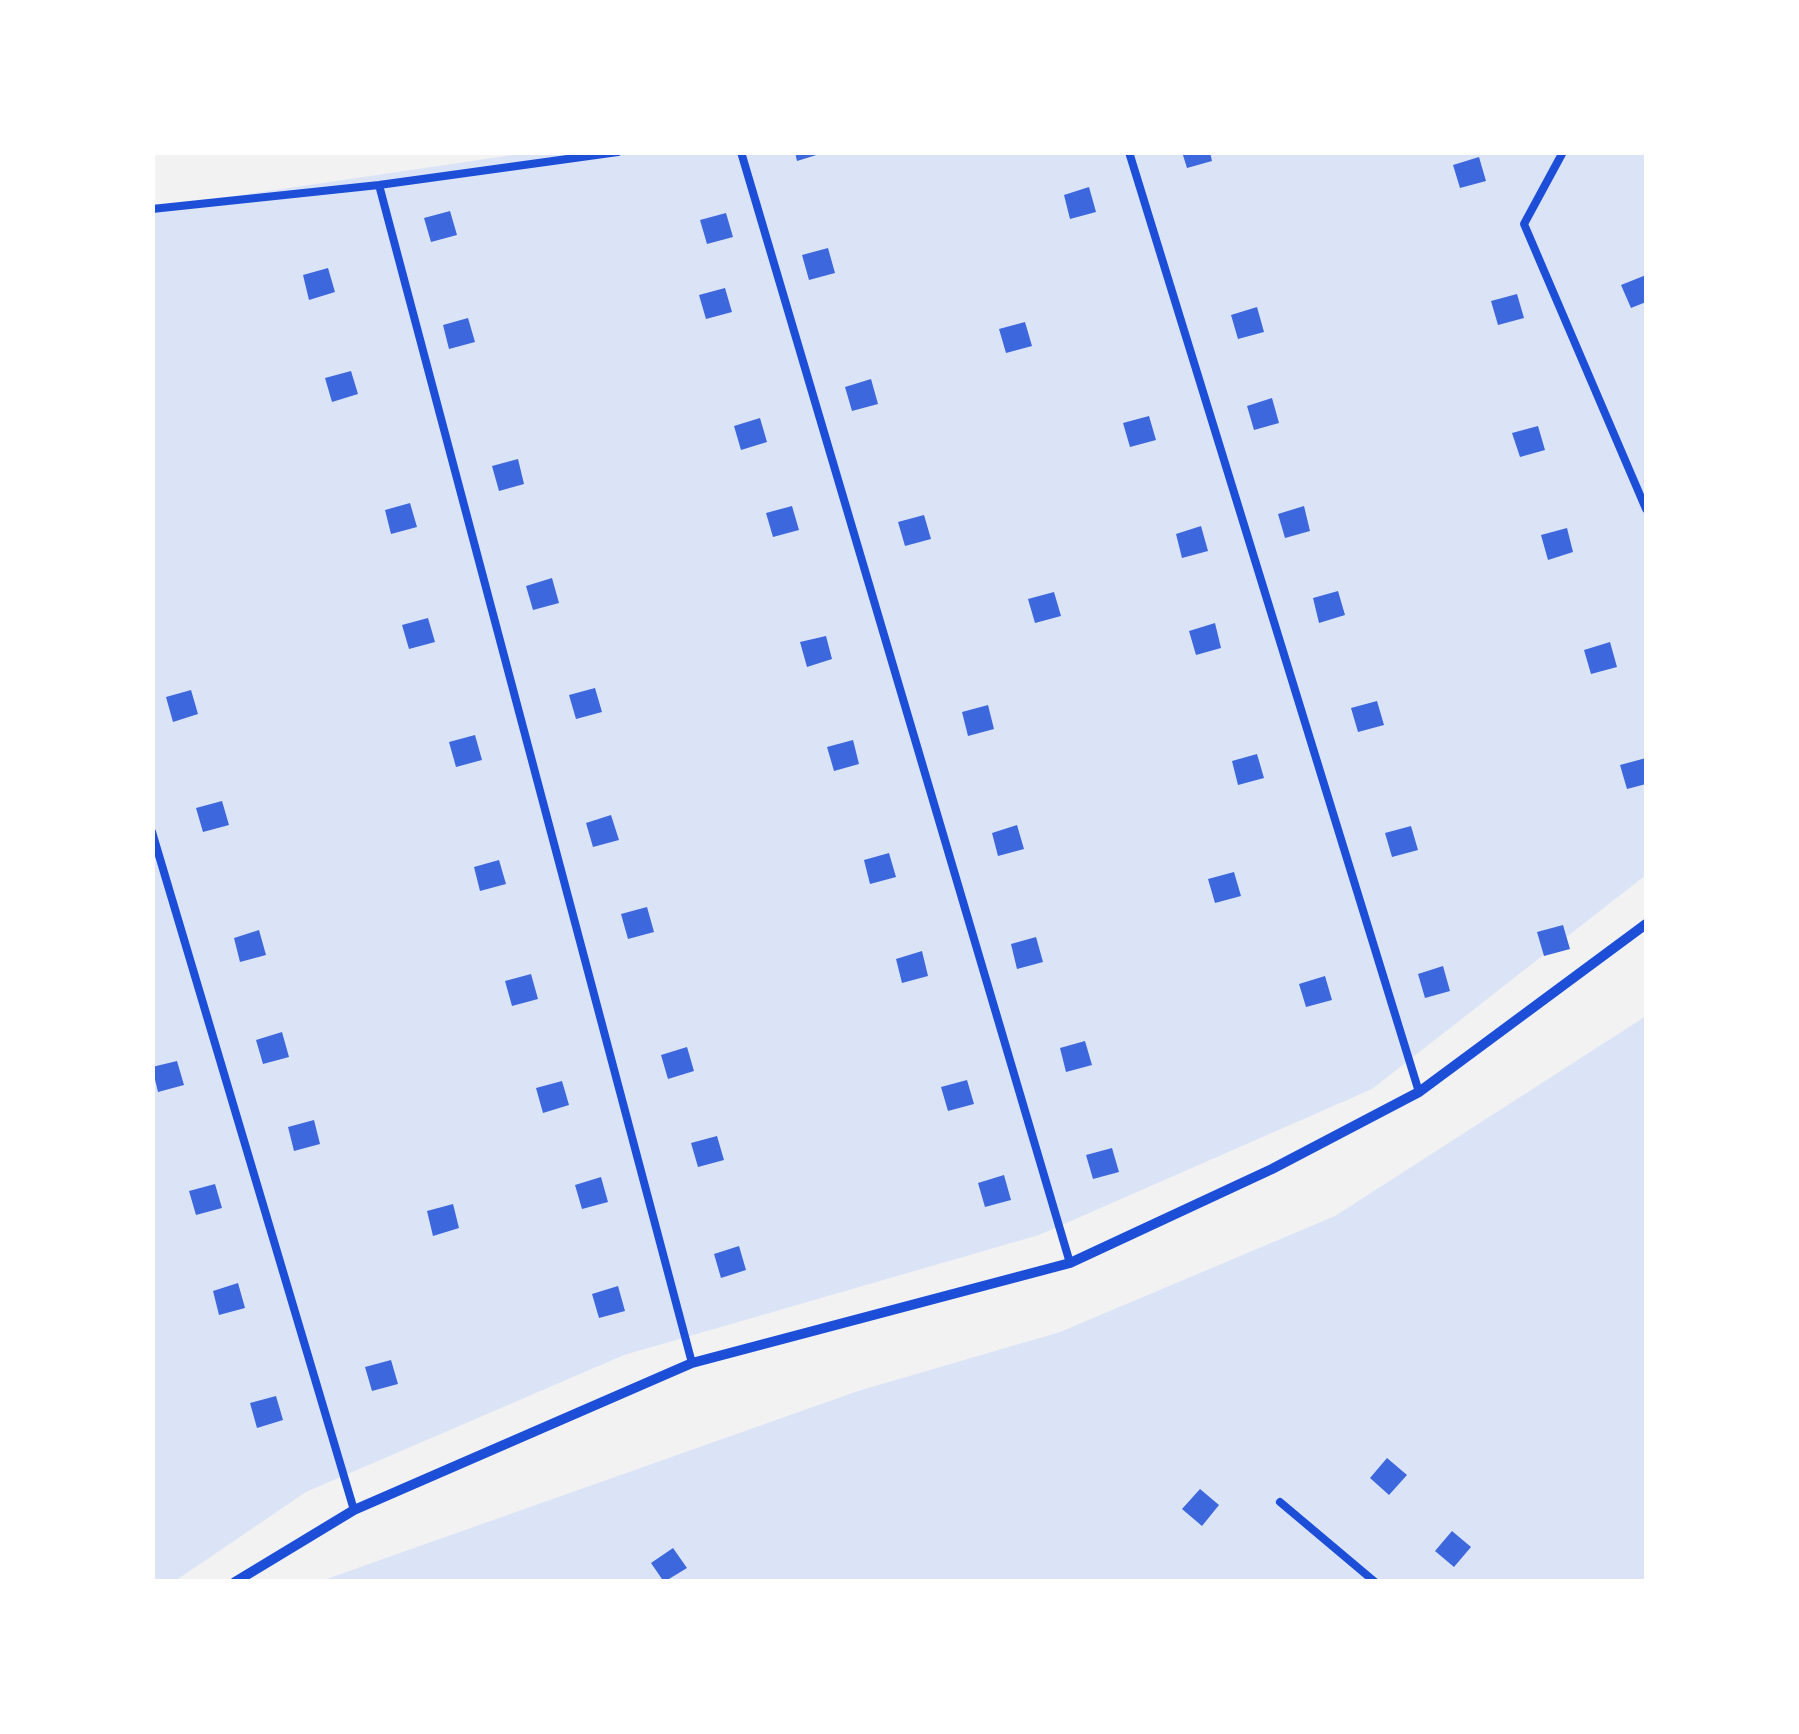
<!DOCTYPE html>
<style>
body{margin:0}
#map{position:relative;width:1799px;height:1734px;overflow:hidden;background:#f2f2f2;font-family:"Libre Baskerville",serif}
canvas{display:block}
.frame{position:absolute;inset:0;border:155px solid #fff;pointer-events:none}
</style>
<div id="map">
<canvas width="1799" height="1734"></canvas>
<div class="frame"></div>
</div>
<script>
const ctx = document.querySelector('canvas').getContext('2d');
ctx.lineJoin = 'round';
function fill(path, color) { ctx.fillStyle = color; ctx.fill(path, 'evenodd'); }
const toPath = rows => new Path2D(rows.map(r => 'M' + r).join(''));
function trace(path, color, width, dash) { ctx.strokeStyle = color; ctx.lineWidth = width; ctx.lineCap = dash ? 'butt' : 'round'; ctx.setLineDash(dash || []); ctx.stroke(path); }
fill(toPath([
 [533,152,1646,153,1646,875,1372,1089,1039,1235,624,1355,306,1492,175,1581,153,1582,153,208],
 [1646,1016,1646,1581,318,1582,858,1391,1060,1332,1335,1216]
]), '#dbe4f7');
fill(toPath([
 [795,152,823,152,823,153,797,161],
 [1182,152,1210,152,1212,161,1187,168],
 [1479,157,1486,181,1460,188,1453,165],
 [1089,187,1096,212,1070,219,1064,195],
 [450,211,457,235,431,242,424,218],
 [726,213,733,237,707,244,700,220],
 [828,248,835,273,809,280,802,255],
 [328,268,335,292,309,300,303,275],
 [1646,275,1646,302,1631,308,1621,285],
 [725,288,732,312,706,319,699,295],
 [1517,294,1524,318,1498,325,1491,301],
 [1257,307,1264,332,1238,339,1231,315],
 [468,318,475,342,449,349,443,325],
 [1025,322,1032,346,1006,353,999,329],
 [351,371,358,394,332,402,325,378],
 [871,379,878,404,852,411,845,387],
 [1272,398,1279,423,1254,430,1247,406],
 [1149,416,1156,440,1130,447,1123,423],
 [760,418,767,442,741,450,734,426],
 [1538,426,1545,450,1520,457,1512,433],
 [518,459,524,484,499,491,492,466],
 [410,503,417,527,391,534,385,510],
 [792,506,799,530,773,537,766,513],
 [1304,506,1310,531,1285,538,1278,514],
 [924,515,931,539,905,546,898,522],
 [1201,526,1208,551,1182,558,1176,534],
 [1567,528,1573,552,1548,560,1541,535],
 [552,578,559,603,533,610,526,586],
 [1338,591,1345,615,1319,623,1313,598],
 [1054,592,1061,616,1035,623,1028,599],
 [428,618,435,642,409,649,402,625],
 [1215,623,1221,648,1196,655,1189,631],
 [826,636,832,659,807,667,800,642],
 [1610,642,1617,667,1591,674,1584,650],
 [595,688,602,712,576,719,569,695],
 [191,690,198,714,173,722,166,697],
 [1377,701,1384,725,1358,732,1351,708],
 [988,705,994,729,968,736,962,712],
 [475,735,482,760,456,767,449,742],
 [853,740,859,764,834,771,827,747],
 [1257,754,1264,778,1238,785,1232,761],
 [1646,758,1646,784,1627,789,1620,765],
 [222,801,229,825,203,832,196,808],
 [611,815,619,840,593,847,586,823],
 [1017,825,1024,849,998,856,992,833],
 [1411,826,1418,850,1392,857,1385,833],
 [889,853,896,877,870,884,864,860],
 [499,860,506,884,480,891,474,867],
 [1234,872,1241,896,1215,903,1208,879],
 [647,907,654,932,628,939,621,914],
 [1563,925,1570,949,1544,956,1537,932],
 [259,930,266,955,240,962,234,938],
 [1036,937,1043,962,1017,969,1011,944],
 [922,951,928,976,902,983,896,959],
 [1443,966,1450,991,1425,998,1418,974],
 [531,974,538,999,512,1006,505,981],
 [1325,976,1332,1000,1306,1007,1299,984],
 [282,1032,289,1057,263,1064,256,1040],
 [1085,1041,1092,1065,1066,1072,1060,1048],
 [687,1047,694,1071,668,1079,661,1055],
 [177,1061,184,1085,158,1092,152,1067],
 [967,1080,974,1104,948,1111,941,1087],
 [562,1081,569,1105,543,1113,536,1088],
 [314,1120,320,1144,294,1151,288,1127],
 [717,1136,724,1160,698,1167,691,1143],
 [1112,1148,1119,1172,1093,1179,1086,1155],
 [1004,1175,1011,1200,985,1207,978,1183],
 [601,1177,608,1202,582,1209,575,1185],
 [215,1184,222,1208,196,1215,189,1191],
 [453,1204,459,1228,433,1236,427,1211],
 [739,1246,746,1270,721,1278,714,1254],
 [238,1283,245,1308,219,1315,213,1291],
 [618,1286,625,1311,599,1318,592,1294],
 [391,1360,398,1384,372,1391,365,1367],
 [276,1396,283,1420,257,1428,250,1403],
 [1387,1458,1407,1475,1389,1495,1370,1478],
 [1200,1489,1219,1505,1202,1526,1182,1509],
 [1452,1531,1471,1547,1454,1567,1435,1551],
 [673,1548,687,1568,664,1582,651,1563]
]), '#3d67dc');
trace(toPath([
 [741,152,1070,1263],
 [1129,152,1419,1092],
 [1563,152,1524,224,1646,509],
 [379,185,692,1363],
 [152,209,379,185,618,152],
 [152,832,354,1510],
 [1280,1502,1375,1582]
]), '#1d4ed8', 8);
trace(toPath([
 [235,1582,354,1510,692,1363,1070,1263,1272,1169,1419,1092,1646,924]
]), '#1d4ed8', 10);
</script>
